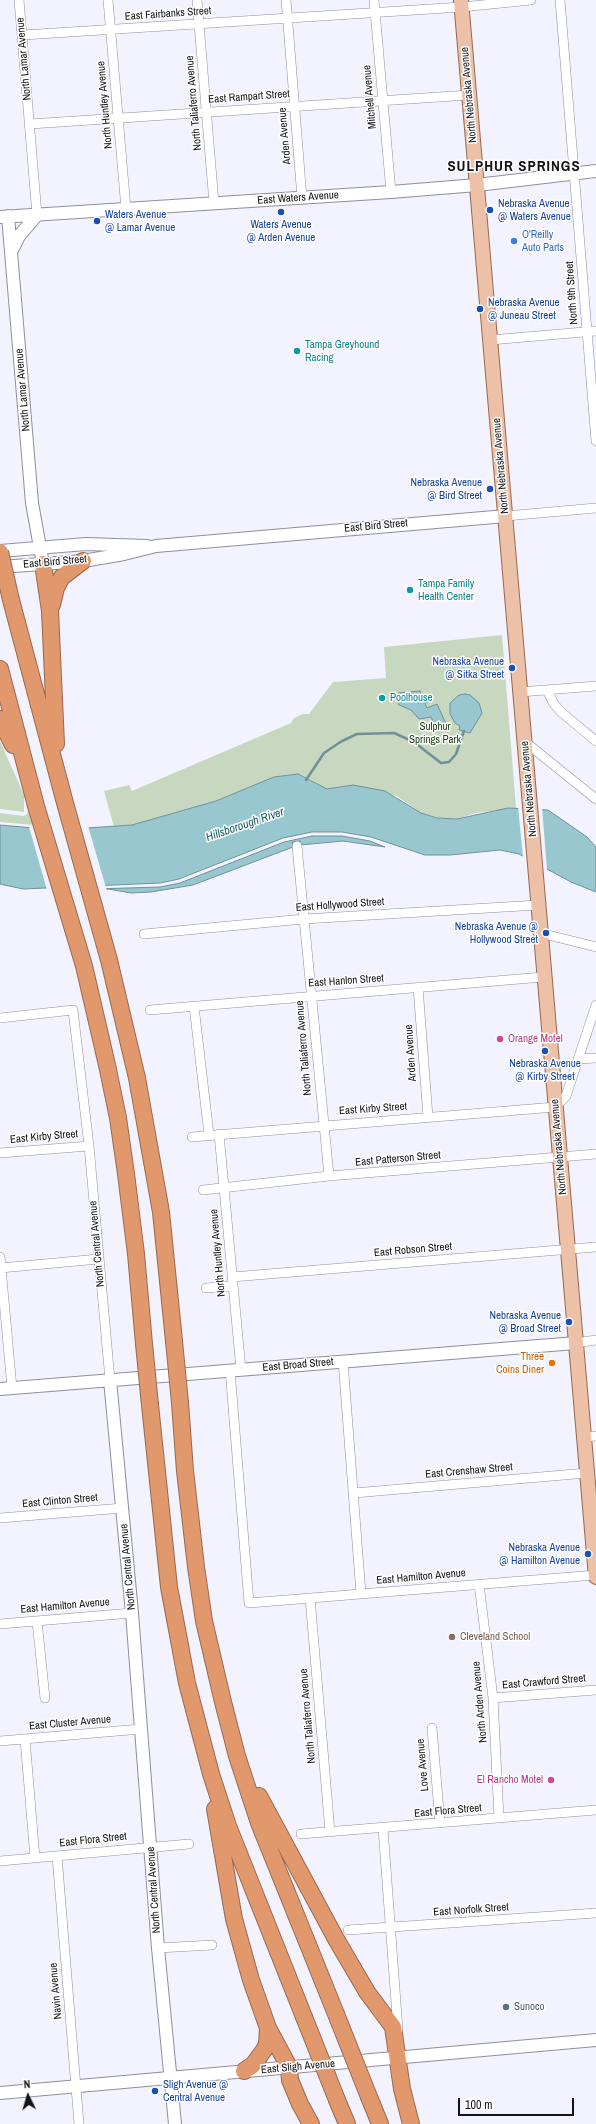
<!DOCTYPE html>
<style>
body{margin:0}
#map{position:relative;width:596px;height:2124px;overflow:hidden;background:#f3f3ff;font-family:"Archivo Narrow",sans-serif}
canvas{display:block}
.north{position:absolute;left:8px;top:2076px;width:40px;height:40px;-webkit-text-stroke:3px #fff;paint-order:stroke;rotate:355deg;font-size:11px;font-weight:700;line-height:16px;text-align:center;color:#131317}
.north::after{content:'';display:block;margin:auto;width:14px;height:18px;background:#131317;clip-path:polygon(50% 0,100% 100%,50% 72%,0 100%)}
.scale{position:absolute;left:458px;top:2098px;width:116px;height:18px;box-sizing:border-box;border:2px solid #131317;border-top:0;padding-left:5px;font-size:12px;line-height:14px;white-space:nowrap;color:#131317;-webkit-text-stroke:3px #fff;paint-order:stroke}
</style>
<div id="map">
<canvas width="596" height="2124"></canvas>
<div class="north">N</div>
<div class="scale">100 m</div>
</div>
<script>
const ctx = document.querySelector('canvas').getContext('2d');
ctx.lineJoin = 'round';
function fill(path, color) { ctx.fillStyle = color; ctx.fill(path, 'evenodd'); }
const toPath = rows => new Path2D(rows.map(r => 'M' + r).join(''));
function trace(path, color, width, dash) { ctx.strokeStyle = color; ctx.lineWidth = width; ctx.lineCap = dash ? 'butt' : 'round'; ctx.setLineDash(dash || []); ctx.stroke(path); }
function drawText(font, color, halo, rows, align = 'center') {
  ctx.font = font + ' "Archivo Narrow",sans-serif'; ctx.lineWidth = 3; ctx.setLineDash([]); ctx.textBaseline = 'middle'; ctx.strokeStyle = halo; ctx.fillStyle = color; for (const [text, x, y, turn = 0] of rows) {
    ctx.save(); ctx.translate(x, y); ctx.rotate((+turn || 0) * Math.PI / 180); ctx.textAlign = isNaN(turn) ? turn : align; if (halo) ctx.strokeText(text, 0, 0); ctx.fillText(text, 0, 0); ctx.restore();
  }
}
fill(toPath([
 [502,635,516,808,476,813,457,819,437,818,421,813,397,796,353,785,327,789,298,774,274,777,216,801,165,816,132,825,114,827,104,791,129,785,132,791,291,723,294,718,303,714,309,714,333,682,386,678,384,647],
 [0,741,24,795,24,812,0,809],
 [28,809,34,825,0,822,0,813,24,816,27,814]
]), '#c8d7c0');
const water = toPath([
 [420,691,423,698,431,695,433,700,425,703,427,708,437,704,448,728,438,732,431,717,419,719,411,710,399,705,397,701,398,693,420,691],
 [465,694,470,695,479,703,482,713,470,733,459,730,460,726,455,723,450,714,450,703,459,695,465,694],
 [298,774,327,789,353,785,385,791,421,813,437,818,457,819,508,808,548,810,587,837,596,847,596,892,571,882,519,854,500,850,450,855,425,855,371,837,342,832,312,832,283,838,179,879,160,883,23,889,0,884,0,825,56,830,132,825,216,801,274,777,298,774],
 [312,836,342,836,370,841,385,847,343,841,300,845,300,841,292,842,293,847,193,885,151,892,131,893,108,889,94,892,93,889,160,887,180,883,284,842,312,836]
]);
fill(water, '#98c7cf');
trace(water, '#709198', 1);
fill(toPath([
 [518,806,542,807,547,870,523,858],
 [88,826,107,891,94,894,92,887,47,890,29,827,56,828]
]), '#f3f3ff');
trace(toPath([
 [306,780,324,753,342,741,357,734,394,733,414,742,441,763,449,762,456,754,464,731]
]), '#709198', 2.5);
const street = toPath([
 [19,0,37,215],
 [108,0,126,209],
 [197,0,214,203],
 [286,0,302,198],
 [374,0,391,192],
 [560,0,596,441],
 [23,35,462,7,531,0],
 [30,124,469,95],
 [490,340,596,331],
 [506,516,596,508],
 [547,690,554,704,561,712,596,741],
 [520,692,596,686],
 [524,741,596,799],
 [297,846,329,1176],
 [540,933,596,947],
 [144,934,304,919,538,905],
 [418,987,428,1117],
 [194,1006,209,1135],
 [150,1010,543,977],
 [0,1018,73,1010,89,1146,110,1380],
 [579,1059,596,1058],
 [219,1134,241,1370],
 [192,1137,555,1107,566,1096,596,1005],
 [0,1153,89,1146],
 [203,1190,329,1176,596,1154],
 [0,1257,12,1388],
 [0,1268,99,1259],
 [232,1277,596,1247],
 [206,1288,233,1286],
 [576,1343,596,1340],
 [343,1361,361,1594],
 [230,1370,249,1603,596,1575],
 [584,1437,596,1436],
 [354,1493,587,1473],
 [0,1518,123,1508],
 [479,1584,493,1698,499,1818],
 [310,1598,330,1832],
 [37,1621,45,1698],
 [0,1624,132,1613],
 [493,1698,596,1690],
 [432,1728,440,1823],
 [25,1739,35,1858],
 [0,1741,141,1729],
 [383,1828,398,2030],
 [301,1834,596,1810],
 [57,1856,79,2124],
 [0,1861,189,1844],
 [348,1930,596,1913],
 [158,1948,212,1945]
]);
const secondary = toPath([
 [8,216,32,503,43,564],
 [0,217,391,192,477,185,596,171],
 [12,250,19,236,37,215],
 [0,551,86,544,147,546],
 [0,567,83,561,124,554,156,546,506,516],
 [110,1380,132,1613,158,1948,175,2124],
 [0,1389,576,1343],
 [0,2093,596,2040]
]);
const primary = toPath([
 [461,0,596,1577]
]);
const highway = toPath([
 [43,564,50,611,56,744],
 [11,600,65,803,109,960,137,1078,161,1212,174,1341],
 [52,605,56,588,62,577,83,561],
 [0,669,36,806,84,966,107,1065,118,1118,126,1174,136,1254,144,1344],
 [0,719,13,745],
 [180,1403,185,1471,196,1567,204,1621,223,1702,237,1756,259,1823,336,2014],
 [150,1405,169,1587,187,1683,211,1774,228,1826,304,2017],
 [259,1796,336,1939,367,1992,393,2027,402,2089,411,2124],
 [215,1809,234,1919,251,1980,268,2028,289,2067,290,2080,300,2104,311,2124],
 [244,2071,253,2065,264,2050,267,2044,268,2028],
 [369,2097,380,2124],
 [337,2100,347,2124]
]);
trace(street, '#8f8f9a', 10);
trace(secondary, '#8f8f9a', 14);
trace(primary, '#99694f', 16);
trace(highway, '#99694f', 18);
trace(street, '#fff', 9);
trace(secondary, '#fff', 12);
trace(primary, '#edc1a7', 14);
trace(highway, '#e1986d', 16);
const highwayBridge = toPath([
 [0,552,11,600],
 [174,1341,180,1403],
 [144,1344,150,1405],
 [336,2014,369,2097],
 [304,2017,337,2100]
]);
trace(highwayBridge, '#99694f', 18, []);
trace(highwayBridge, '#e1986d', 16);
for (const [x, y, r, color] of [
 [490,210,4,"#1a4fb4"],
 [281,212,4,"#1a4fb4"],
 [97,221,4,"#1a4fb4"],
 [514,241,4,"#3f7fe0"],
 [480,309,4,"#1a4fb4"],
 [297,351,4,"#0f9aa8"],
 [490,489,4,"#1a4fb4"],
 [410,590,4,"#0f9aa8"],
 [512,668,4,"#1a4fb4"],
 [382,698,4,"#0f9aa8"],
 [546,933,4,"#1a4fb4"],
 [500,1039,4,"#d1479c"],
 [545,1051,4,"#1a4fb4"],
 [569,1322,4,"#1a4fb4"],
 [552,1363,4,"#e8710a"],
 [588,1554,4,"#1a4fb4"],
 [452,1637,4,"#8d6e63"],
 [551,1780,4,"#d1479c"],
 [506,2007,4,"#5c6f8a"],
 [155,2091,4,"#1a4fb4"]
]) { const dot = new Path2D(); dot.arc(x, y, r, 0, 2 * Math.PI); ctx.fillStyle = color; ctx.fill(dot); trace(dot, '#fff', 1.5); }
drawText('11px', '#131317', '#fff', [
 ["East Fairbanks Street",168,14,-4],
 ["North Lamar Avenue",24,59,-95],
 ["North Nebraska Avenue",469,95,-95],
 ["East Rampart Street",249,97,-4],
 ["Mitchell Avenue",370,97,-95],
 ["North Taliaferro Avenue",194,103,-95],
 ["North Huntley Avenue",105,105,-95],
 ["Arden Avenue",285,136,-95],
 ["East Waters Avenue",298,198,-4],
 ["North 9th Street",572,293,-94],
 ["North Lamar Avenue",23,390,-95],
 ["North Nebraska Avenue",501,466,-95],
 ["East Bird Street",376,526,-5],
 ["East Bird Street",55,562,-5],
 ["North Nebraska Avenue",529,789,-95],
 ["East Hollywood Street",340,905,-4],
 ["East Hanlon Street",346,981,-4],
 ["North Taliaferro Avenue",304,1048,-95],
 ["Arden Avenue",411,1053,-94],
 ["East Kirby Street",373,1109,-4],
 ["East Kirby Street",44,1137,-5],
 ["North Nebraska Avenue",559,1147,-95],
 ["East Patterson Street",398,1159,-5],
 ["North Central Avenue",97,1244,-95],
 ["East Robson Street",413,1250,-5],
 ["North Huntley Avenue",218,1253,-95],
 ["East Broad Street",298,1365,-5],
 ["East Crenshaw Street",469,1471,-5],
 ["East Clinton Street",60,1501,-5],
 ["North Central Avenue",128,1567,-95],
 ["East Hamilton Avenue",421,1577,-5],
 ["East Hamilton Avenue",65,1606,-5],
 ["East Crawford Street",544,1682,-5],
 ["North Arden Avenue",480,1702,-95],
 ["North Taliaferro Avenue",308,1716,-95],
 ["East Cluster Avenue",70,1723,-5],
 ["Love Avenue",423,1765,-95],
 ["East Flora Street",448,1811,-5],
 ["East Flora Street",93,1840,-6],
 ["North Central Avenue",154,1890,-94],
 ["East Norfolk Street",471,1910,-4],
 ["Navin Avenue",56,1991,-95],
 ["East Sligh Avenue",298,2067,-5]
]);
drawText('11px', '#164399', '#fff', [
 ["Nebraska Avenue",498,204,"left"],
 ["@ Waters Avenue",498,217,"left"],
 ["Waters Avenue",105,215,"left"],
 ["@ Lamar Avenue",105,228,"left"],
 ["Waters Avenue",281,225,"center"],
 ["@ Arden Avenue",281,238,"center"],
 ["Nebraska Avenue",488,303,"left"],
 ["@ Juneau Street",488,316,"left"],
 ["Nebraska Avenue",482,483],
 ["@ Bird Street",482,496],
 ["Nebraska Avenue",504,662],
 ["@ Sitka Street",504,675],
 ["Nebraska Avenue @",538,927],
 ["Hollywood Street",538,940],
 ["Nebraska Avenue",545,1064,"center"],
 ["@ Kirby Street",545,1077,"center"],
 ["Nebraska Avenue",561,1316],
 ["@ Broad Street",561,1329],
 ["Nebraska Avenue",580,1548],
 ["@ Hamilton Avenue",580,1561],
 ["Sligh Avenue @",163,2085,"left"],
 ["Central Avenue",163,2098,"left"]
], 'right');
drawText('11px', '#366cbe', '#fff', [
 ["O'Reilly",522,235],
 ["Auto Parts",522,248]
], 'left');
drawText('11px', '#0d838f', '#fff', [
 ["Tampa Greyhound",305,345],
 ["Racing",305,358],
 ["Tampa Family",418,584],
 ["Health Center",418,597],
 ["Poolhouse",390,698]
], 'left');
drawText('11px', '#233f0f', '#fff', [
 ["Sulphur",435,727],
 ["Springs Park",435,740]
]);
drawText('11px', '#b23c85', '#fff', [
 ["Orange Motel",508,1039],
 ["El Rancho Motel",543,1780,"right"]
], 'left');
drawText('11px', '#c56008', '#fff', [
 ["Three",544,1357],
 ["Coins Diner",544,1370]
], 'right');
drawText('11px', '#785e54', '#fff', [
 ["Cleveland School",460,1637]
], 'left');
drawText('11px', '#4e5e75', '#fff', [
 ["Sunoco",514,2007]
], 'left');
drawText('italic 12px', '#1a5a64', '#fff', [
 ["Hillsborough River",245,825,-19]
]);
ctx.letterSpacing = '1px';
drawText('bold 15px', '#131317', '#fff', [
 ["SULPHUR SPRINGS",514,167]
]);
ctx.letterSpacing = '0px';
</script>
